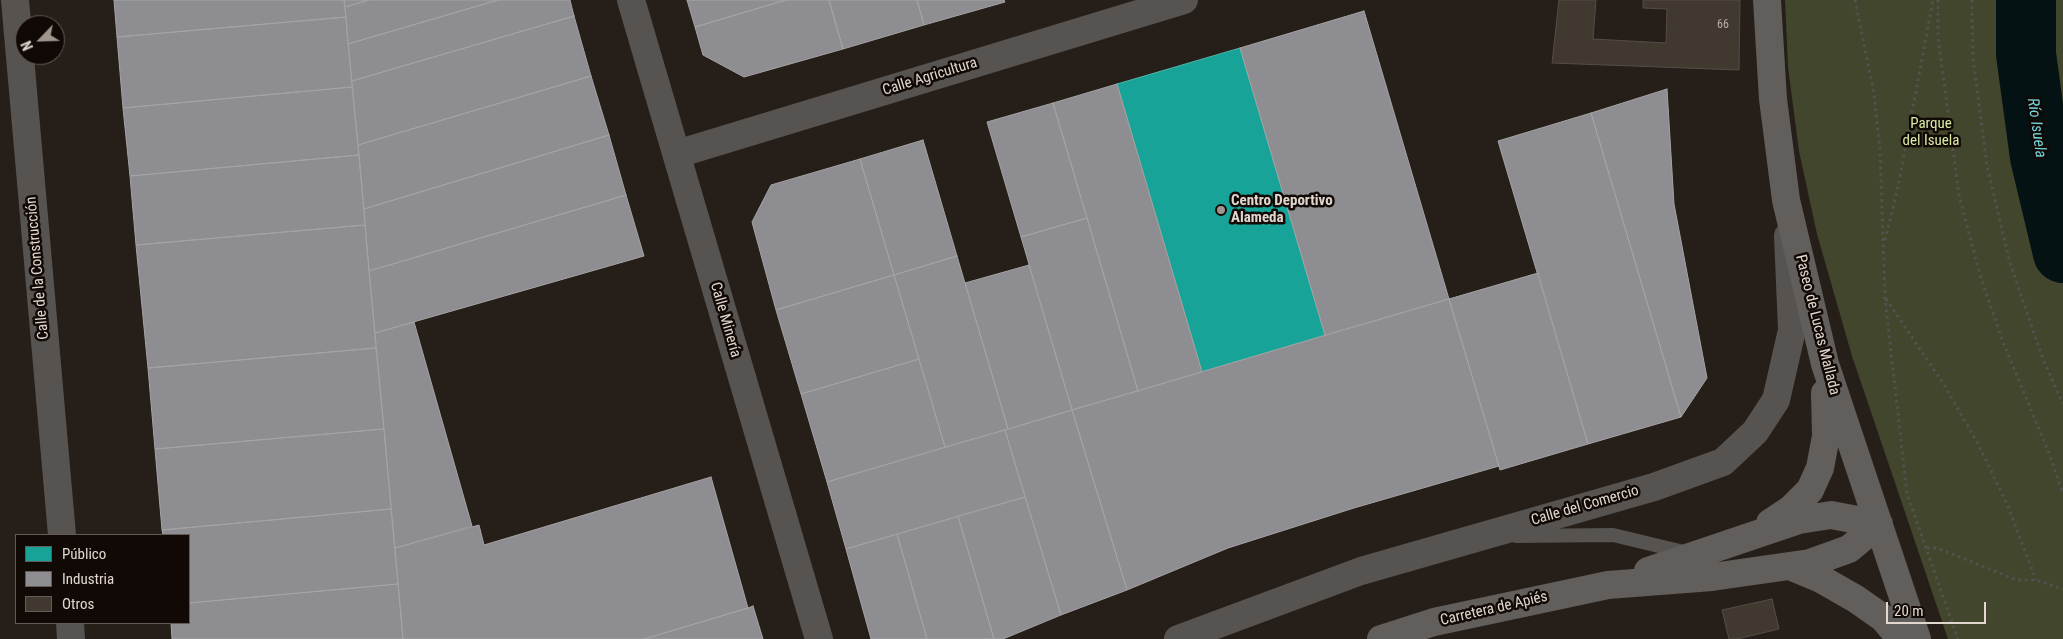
<!DOCTYPE html>
<meta charset="utf-8">
<style>
body{margin:0}
#map{position:relative;width:2063px;height:639px;overflow:hidden;background:#261e18;font-family:"Roboto Condensed",sans-serif}
canvas{display:block}
.legend{position:absolute;left:15px;top:534px;width:175px;height:90px;box-sizing:border-box;background:#100905;border:1px solid #645b56;margin:0;padding:6px 9px;list-style:none;font-size:15px;color:#e1d7cf}
.legend li{display:flex;align-items:center;gap:10px;height:25px}
.legend b{width:25px;border:1px solid #645b56}
.north{position:absolute;left:15px;top:15px;width:50px;height:50px;box-sizing:border-box;background:#100905;border:1px solid #645b56;border-radius:50%;rotate:246deg;font-size:14px;font-weight:700;line-height:20px;text-align:center;color:#e1d7cf}
.north::after{content:'';display:block;margin:auto;width:18px;height:22px;background:#a0968f;clip-path:polygon(50% 0,100% 100%,50% 72%,0 100%)}
.scale{position:absolute;left:1886px;top:602px;width:100px;height:22px;box-sizing:border-box;border:2px solid #e1d7cf;border-top:0;padding-left:6px;font-size:15px;line-height:18px;white-space:nowrap;color:#e1d7cf;-webkit-text-stroke:4px #100905;paint-order:stroke}
</style>
<div id="map">
<canvas width="2063" height="639"></canvas>
<ul class="legend">
<li><b style="height:14px;background:#17a398"></b>Público</li>
<li><b style="height:14px;background:#8d8d92"></b>Industria</li>
<li><b style="height:14px;background:#413830"></b>Otros</li>
</ul>
<div class="north">N</div>
<div class="scale">20 m</div>
</div>
<script>
const ctx = document.querySelector('canvas').getContext('2d');
ctx.lineJoin = 'round';
function fill(path, color) { ctx.fillStyle = color; ctx.fill(path, 'evenodd'); }
const toPath = rows => new Path2D(rows.map(r => 'M' + r).join(''));
function trace(path, color, width, dash) { ctx.strokeStyle = color; ctx.lineWidth = width; ctx.lineCap = dash ? 'butt' : 'round'; ctx.setLineDash(dash || []); ctx.stroke(path); }
function drawText(font, color, halo, rows, align = 'center') {
  ctx.font = font + ' "Roboto Condensed",sans-serif'; ctx.lineWidth = 5; ctx.setLineDash([]); ctx.textBaseline = 'middle'; ctx.strokeStyle = halo; ctx.fillStyle = color; for (const [text, x, y, turn = 0] of rows) {
    ctx.save(); ctx.translate(x, y); ctx.rotate((+turn || 0) * Math.PI / 180); ctx.textAlign = isNaN(turn) ? turn : align; if (halo) ctx.strokeText(text, 0, 0); ctx.fillText(text, 0, 0); ctx.restore();
  }
}
fill(toPath([
 [1785,0,2063,0,2063,639,1948,639,1852,356,1817,234,1799,151,1788,67]
]), '#42462d');
const public = toPath([
 [1240,48,1325,335,1202,372,1117,84,1240,48]
]);
fill(public, '#17a398');
trace(public, '#54b3a8', 1);
const industry = toPath([
 [114,0,344,0,346,17,117,37,114,0],
 [344,0,369,0,345,7,344,0],
 [369,0,498,0,348,44,345,7,369,0],
 [498,0,570,0,574,16,352,81,348,44,498,0],
 [687,0,786,0,695,27,687,0],
 [786,0,829,0,843,49,744,77,703,55,695,27,786,0],
 [829,0,917,0,924,25,843,49,829,0],
 [917,0,1004,0,1005,2,924,25,917,0],
 [1364,11,1449,299,1325,335,1240,48,1364,11],
 [574,16,591,76,358,145,352,81,574,16],
 [346,17,352,87,123,108,117,37,346,17],
 [591,76,609,135,364,209,358,145,591,76],
 [1117,84,1202,372,1138,391,1053,103,1117,84],
 [352,87,359,155,130,176,123,108,352,87],
 [1667,89,1674,204,1707,378,1681,417,1591,113,1667,89],
 [1053,103,1087,218,1021,237,987,122,1053,103],
 [1591,113,1681,417,1588,444,1498,141,1591,113],
 [609,135,626,195,369,271,364,209,609,135],
 [923,140,957,256,894,275,860,159,923,140],
 [359,155,365,225,136,245,130,176,359,155],
 [860,159,894,275,776,310,752,222,771,185,860,159],
 [626,195,644,256,375,333,369,271,626,195],
 [1087,218,1138,391,1072,410,1021,237,1087,218],
 [365,225,376,348,148,368,136,245,365,225],
 [957,256,1008,429,945,447,894,275,957,256],
 [1029,265,1072,410,1008,429,965,283,1029,265],
 [1538,273,1588,444,1500,470,1449,299,1538,273],
 [894,275,919,359,801,394,776,310,894,275],
 [1449,299,1499,466,1354,508,1228,548,1127,590,1072,410,1449,299],
 [414,322,472,526,395,548,375,333,414,322],
 [376,348,384,429,155,449,148,368,376,348],
 [919,359,945,447,827,482,801,394,919,359],
 [1072,410,1127,590,1061,615,1005,430,1072,410],
 [384,429,391,509,162,530,155,449,384,429],
 [1005,430,1025,497,846,549,827,482,1005,430],
 [711,477,748,608,644,639,403,639,395,548,479,525,484,545,711,477],
 [1025,497,1061,615,1003,639,994,639,958,516,1025,497],
 [391,509,398,584,189,603,189,535,163,535,162,530,391,509],
 [958,516,994,639,927,639,897,534,958,516],
 [897,534,927,639,871,639,846,549,897,534],
 [398,584,403,639,172,639,171,623,189,623,189,603,398,584],
 [753,606,763,639,644,639,748,608,753,606]
]);
fill(industry, '#8d8d92');
trace(industry, '#a6a3a4', 1);
trace(toPath([
 [2026,0,2026,54,2040,157,2063,253]
]), '#051213', 60);
const building = toPath([
 [1559,0,1596,0,1593,39,1666,43,1667,9,1643,8,1643,0,1740,0,1739,70,1552,63,1559,0],
 [1772,599,1779,629,1737,639,1729,639,1722,610,1772,599]
]);
fill(building, '#413830');
trace(building, '#554d48', 1);
trace(toPath([
 [1855,0,1874,93,1880,150,1885,298,1907,494,1958,639],
 [1938,0,1938,37,1959,195,1980,275,2003,342,2050,456,2063,494],
 [1972,0,1973,58,1987,166,2010,263,2043,359,2063,404],
 [1885,240,1898,187,1933,0],
 [1886,299,1943,383,1977,442,2007,504,2036,580],
 [1927,548,1937,548,2017,580,2036,580,2063,589]
]), '#55514e', 3, [2.5, 4]);
trace(toPath([
 [1516,536,1613,535,1688,553]
]), '#565350', 14);
trace(toPath([
 [15,0,62,535],
 [631,0,819,639],
 [677,154,1184,0],
 [70,623,71,639],
 [1178,639,1361,571,1654,487,1723,462,1755,432,1776,400,1792,330,1788,236]
]), '#565350', 28);
trace(toPath([
 [1767,0,1773,99,1786,200,1825,364,1917,639],
 [1770,523,1791,509,1810,490,1820,468,1826,436,1825,393],
 [1790,566,1821,579,1856,599,1883,618,1901,639],
 [1648,571,1799,520,1831,515,1879,524],
 [1381,639,1434,622,1608,585,1712,577,1810,563,1849,549,1879,524]
]), '#625e5b', 28);
for (const [x, y, r, color] of [
 [1221,210,5,"#a0968f"]
]) { const dot = new Path2D(); dot.arc(x, y, r, 0, 2 * Math.PI); ctx.fillStyle = color; ctx.fill(dot); trace(dot, '#100905', 2); }
drawText('12px', '#b9afa7', null, [
 ["66",1723,25]
]);
drawText('15px', '#e1d7cf', '#100905', [
 ["Calle Agricultura",930,77,-17],
 ["Calle de la Construcción",38,268,-95],
 ["Calle Minería",725,320,74],
 ["Paseo de Lucas Mallada",1817,325,76],
 ["Calle del Comercio",1585,506,-16],
 ["Carretera de Apiés",1494,609,-13]
]);
drawText('15px', '#ddeba6', '#100905', [
 ["Parque",1931,124],
 ["del Isuela",1931,141]
]);
drawText('bold 15px', '#e1d7cf', '#100905', [
 ["Centro Deportivo",1231,201],
 ["Alameda",1231,218]
], 'left');
drawText('italic 16px', '#75d3db', '#100905', [
 ["Río Isuela",2036,128,82]
]);
</script>
